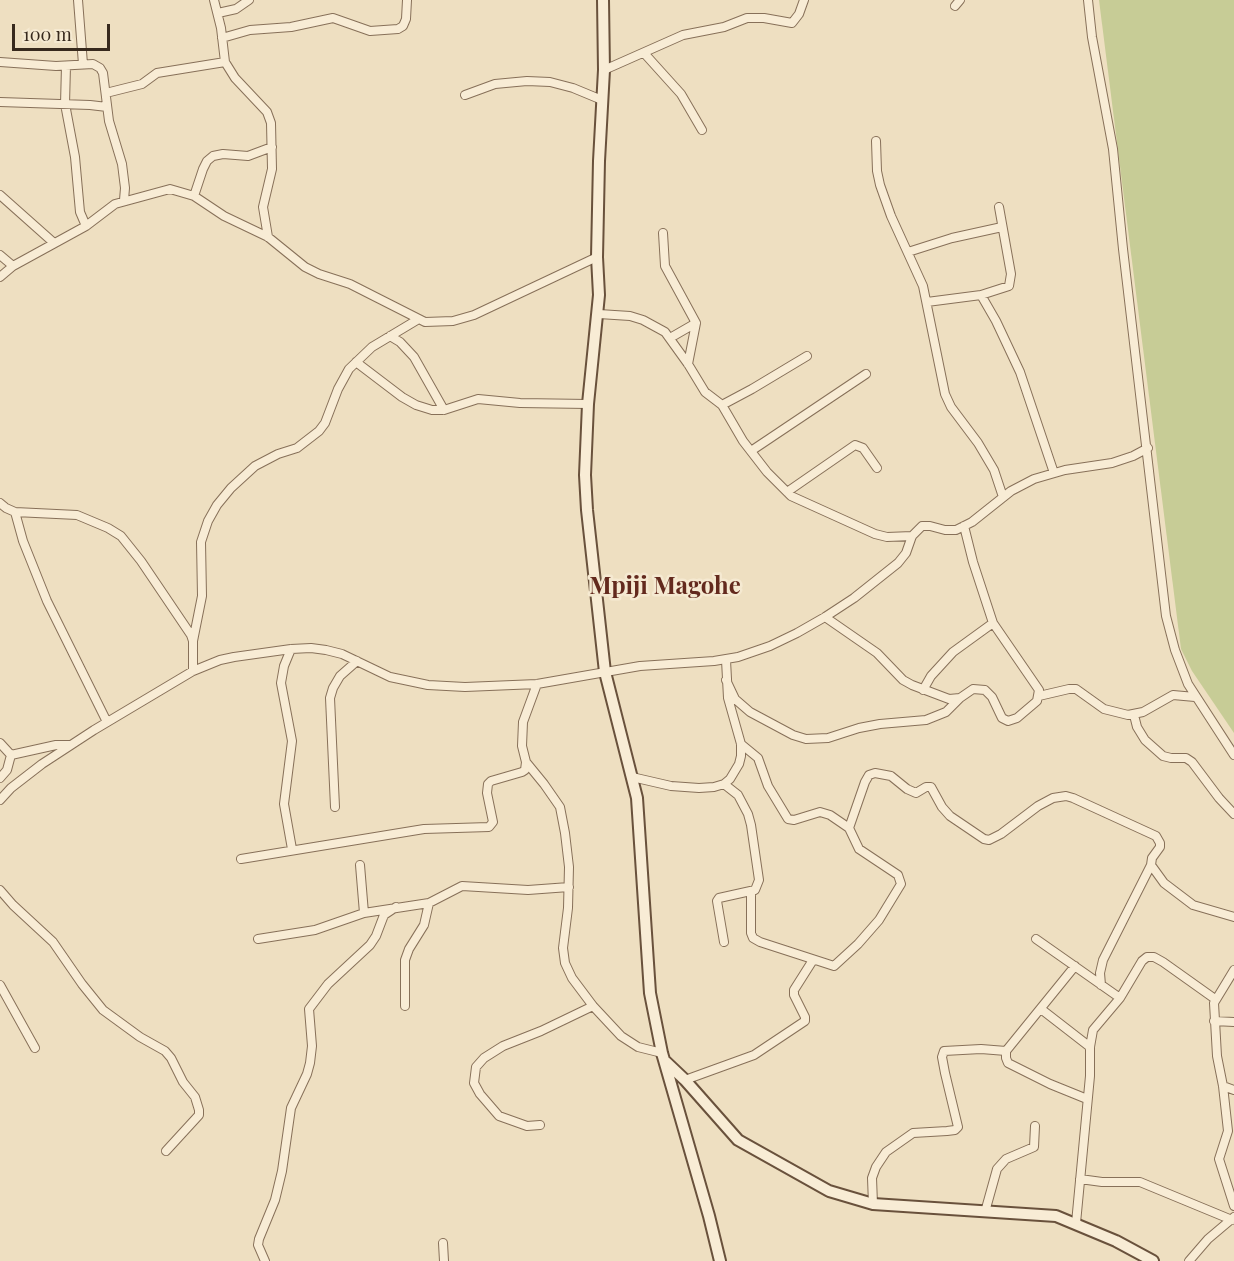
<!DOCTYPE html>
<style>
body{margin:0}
#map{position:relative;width:1234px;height:1261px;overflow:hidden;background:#eedfc1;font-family:"Playfair Display",serif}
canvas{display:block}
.scale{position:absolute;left:12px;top:24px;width:98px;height:27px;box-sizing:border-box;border:3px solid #37291d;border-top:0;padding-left:8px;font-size:18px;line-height:21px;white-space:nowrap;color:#37291d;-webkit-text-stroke:4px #f5e9d1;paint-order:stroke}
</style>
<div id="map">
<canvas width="1234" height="1261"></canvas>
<div class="scale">100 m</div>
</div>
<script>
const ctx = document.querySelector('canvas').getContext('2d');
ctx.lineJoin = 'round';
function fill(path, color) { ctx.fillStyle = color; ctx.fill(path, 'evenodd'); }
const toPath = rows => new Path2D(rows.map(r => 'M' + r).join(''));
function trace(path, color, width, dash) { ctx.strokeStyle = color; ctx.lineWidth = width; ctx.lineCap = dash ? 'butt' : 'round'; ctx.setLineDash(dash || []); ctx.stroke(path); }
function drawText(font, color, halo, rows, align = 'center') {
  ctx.font = font + ' "Playfair Display",serif'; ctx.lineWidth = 5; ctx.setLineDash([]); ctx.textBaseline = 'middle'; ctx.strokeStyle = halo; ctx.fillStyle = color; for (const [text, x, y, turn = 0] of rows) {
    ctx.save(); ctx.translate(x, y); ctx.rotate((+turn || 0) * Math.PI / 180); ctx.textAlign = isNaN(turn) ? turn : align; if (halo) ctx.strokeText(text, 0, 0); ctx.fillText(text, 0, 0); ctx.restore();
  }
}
fill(toPath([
 [1099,0,1234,0,1234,733,1192,671,1181,649]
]), '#c7cc96');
const street = toPath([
 [78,0,83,64],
 [214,0,221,28,225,62,235,78,267,112,271,123,272,169,263,207,268,237],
 [1088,0,1092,37,1113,149,1123,249,1166,616,1175,650,1188,684,1234,755],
 [955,6,960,0],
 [218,13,236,9,249,0],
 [222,38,250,30,291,27,333,18,370,31,398,29,403,26,406,19,407,0],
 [644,53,681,94,702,130],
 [0,62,56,66,93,64,100,68,103,73,109,121,122,164,125,188,124,200],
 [66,66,65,104,75,157,80,212,86,226],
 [604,70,683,35,724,27,747,18,764,18,792,23,799,14,804,0],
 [106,93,142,84,157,73,225,62],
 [465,95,495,84,527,81,550,82,573,88,602,100],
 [0,102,90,105,107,107],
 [876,141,877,171,880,185,891,216,923,286,945,394,951,407,978,443,994,470,1003,497],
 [0,195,54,243],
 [194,196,203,169,207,161,213,156,223,154,248,156,272,147],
 [663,233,665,266,696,323,688,364],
 [908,252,952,238,1002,227],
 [0,255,13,266],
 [0,277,13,266,86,226,115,204,170,189,194,196,224,216,268,237,305,267,319,274,350,284,425,322,453,321,474,315,597,257],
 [981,295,996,321,1020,372,1054,473],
 [927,302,981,295,1009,286,1011,274,999,207],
 [599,314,630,316,643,320,665,332,688,364,705,392,722,405,743,441,767,472,791,496,875,534,887,537,912,536],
 [390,336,400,342,414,357,444,410],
 [670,338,696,323],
 [356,362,402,397,416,405,432,410,444,410,478,399,520,403,588,404],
 [722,405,752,389,807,356],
 [751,451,866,374],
 [787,492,855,445,863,448,877,468],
 [0,503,6,508,15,512,77,515,108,528,121,536,141,561,191,635,193,641,193,671],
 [15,512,23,541,47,601,107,722],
 [825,617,877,653,903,680,912,685,949,699,960,698,973,689,985,690,992,697,1002,718,1008,721,1017,718,1037,701,1039,690,993,623,973,562,964,526],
 [193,641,202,596,201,542,208,521,217,505,231,488,255,466,278,454,297,448,319,431,325,423,338,389,349,369,372,347,417,320],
 [291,649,284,666,281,683,292,741,284,804,292,849],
 [726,680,735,699,750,712,793,735,806,739,828,738,859,728,880,724,926,720,946,712,960,698],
 [537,684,523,722,522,746,526,762,544,784,560,807,565,833,569,867,568,908,563,948,565,963,572,978,593,1006,621,1036,638,1047,662,1053],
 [923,690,931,676,953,652,993,623],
 [1039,696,1069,689,1076,689,1104,709,1128,715,1143,712,1173,695,1195,697],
 [1134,715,1137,727,1145,740,1163,756,1171,758,1186,758,1192,762,1219,798,1234,814],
 [0,743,11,755,56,745,69,745],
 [741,744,758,758,768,786,788,819,794,820,820,812,830,815,849,828,859,849,898,875,901,884,879,920,858,944,834,966,760,942,753,938,751,933,751,891],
 [632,777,671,786,699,788,714,787,724,784,730,779,739,764,741,756,741,744,728,698,726,660],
 [0,778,7,770,11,755],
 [0,800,11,788,42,764,94,730,193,671,220,660,234,657,291,649,311,648,326,650,342,654,390,677,428,685,465,687,537,684,640,666,714,661,738,657,770,646,797,633,825,617,854,598,898,563,906,553,912,536,922,526,930,526,945,530,956,530,972,522,1011,491,1034,479,1065,470,1112,463,1133,456,1148,448],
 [335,807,330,698,333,688,340,676,357,661],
 [849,828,865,782,869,775,875,773,891,776,907,789,916,793,926,787,931,787,942,807,950,816,984,839,989,840,1001,834,1038,806,1053,798,1066,796,1073,798,1156,836,1160,843,1160,847,1152,858,1151,865,1164,883,1193,905,1234,917],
 [241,859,424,829,489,827,493,822,487,793,488,784,491,781,522,772,525,770,526,762],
 [360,865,364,913],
 [0,890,13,905,53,942,82,984,103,1010,140,1037,165,1051,171,1058,183,1082,195,1097,199,1110,199,1115,166,1151],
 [258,939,315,930,364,913,429,903,462,886,528,890,569,887],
 [1036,939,1120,998],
 [724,942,717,901,719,898,755,890,759,880,751,825,748,814,738,795,724,784],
 [1075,966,1006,1051,1006,1058,1008,1063,1050,1084,1087,1099],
 [1234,970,1214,1003,1217,1056,1223,1086,1228,1131,1219,1159,1234,1206],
 [0,985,35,1048],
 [1101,985,1100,973,1103,960,1151,865],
 [405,1006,405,960,409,949,424,925,429,903],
 [1041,1009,1090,1047],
 [1214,1021,1234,1022],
 [685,1080,754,1055,805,1021,805,1017,794,995,794,990,813,960],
 [1223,1086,1234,1090],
 [540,1125,527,1126,499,1116,480,1094,474,1083,476,1067,484,1058,503,1046,541,1031,593,1006],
 [1080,1179,1102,1182,1140,1182,1232,1220],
 [873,1204,872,1178,876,1167,886,1152,913,1133,947,1131,955,1130,958,1127,945,1073,942,1057,944,1051,981,1049,1006,1051],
 [985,1212,997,1169,1006,1159,1034,1147,1035,1126],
 [1076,1223,1090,1076,1090,1047,1093,1030,1120,998,1142,961,1147,957,1154,957,1163,962,1215,999],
 [443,1243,444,1261],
 [265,1261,258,1245,259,1239,275,1200,282,1171,291,1108,307,1074,310,1063,312,1046,309,1009,328,984,370,945,376,936,384,915,396,907],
 [1189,1261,1208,1239,1234,1217]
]);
const secondary = toPath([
 [603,0,604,70,599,161,597,257,599,295,588,404,585,475,587,510,605,672,637,798,650,993,662,1053,709,1216,720,1261],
 [666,1062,685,1080,738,1140,829,1191,873,1204,1056,1216,1116,1241,1153,1261]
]);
trace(street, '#877059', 10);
trace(secondary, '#69513c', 14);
trace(street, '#f8ecd5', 8);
trace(secondary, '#f8ecd5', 10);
drawText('bold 24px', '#63291d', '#f5e9d1', [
 ["Mpiji Magohe",665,587]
]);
</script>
